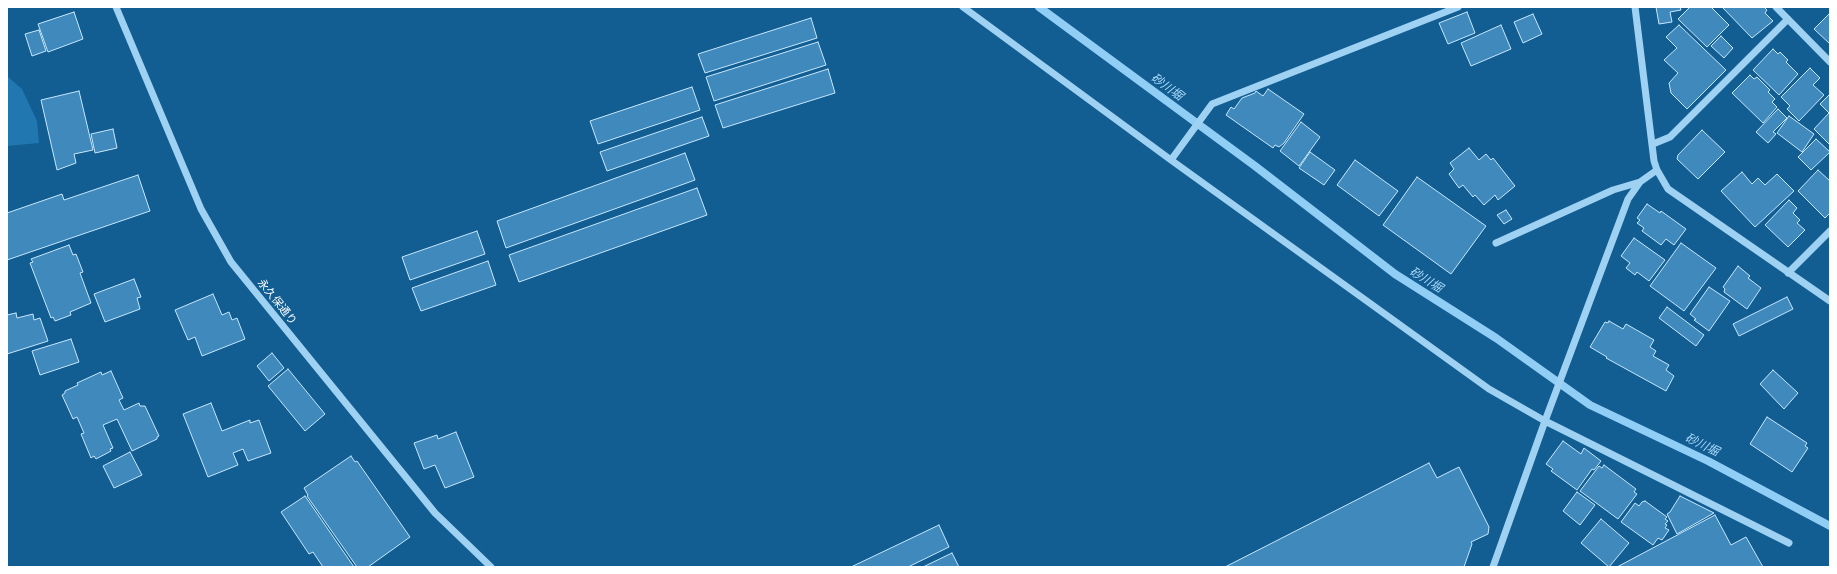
<!DOCTYPE html>
<meta charset="utf-8">
<style>
body{margin:0}
#map{position:relative;width:1837px;height:574px;overflow:hidden;background:#125d92;font-family:Quicksand,sans-serif}
canvas{display:block}
.frame{position:absolute;inset:0;border:8px solid #fff;pointer-events:none}
</style>
<div id="map">
<canvas width="1837" height="574"></canvas>
<div class="frame"></div>
</div>
<script>
const ctx = document.querySelector('canvas').getContext('2d');
ctx.lineJoin = 'round';
function fill(path, color) { ctx.fillStyle = color; ctx.fill(path, 'evenodd'); }
const toPath = rows => new Path2D(rows.map(r => 'M' + r).join(''));
function trace(path, color, width, dash) { ctx.strokeStyle = color; ctx.lineWidth = width; ctx.lineCap = dash ? 'butt' : 'round'; ctx.setLineDash(dash || []); ctx.stroke(path); }
function drawText(font, color, halo, rows, align = 'center') {
  ctx.font = font + ' Quicksand,"Noto Sans JP",sans-serif'; ctx.lineWidth = 3; ctx.setLineDash([]); ctx.textBaseline = 'middle'; ctx.strokeStyle = halo; ctx.fillStyle = color; for (const [text, x, y, turn = 0] of rows) {
    ctx.save(); ctx.translate(x, y); ctx.rotate((+turn || 0) * Math.PI / 180); ctx.textAlign = isNaN(turn) ? turn : align; if (halo) ctx.strokeText(text, 0, 0); ctx.fillText(text, 0, 0); ctx.restore();
  }
}
fill(toPath([
 [7,76,22,89,37,121,39,143,7,146]
]), '#2177af');
trace(toPath([
 [1039,7,1255,166,1395,274,1496,338,1590,405,1708,461,1830,526]
]), '#90cef6', 8);
const building = toPath([
 [1656,7,1680,7,1681,10,1670,12,1672,22,1659,24,1656,7],
 [1690,7,1711,7,1729,25,1707,47,1678,19,1690,7],
 [1722,7,1764,7,1767,10,1765,13,1773,21,1752,38,1722,7],
 [74,12,83,39,48,52,38,24,74,12],
 [1467,12,1475,33,1448,44,1439,23,1467,12],
 [1830,13,1830,44,1814,29,1830,13],
 [1533,14,1542,34,1523,43,1514,22,1533,14],
 [811,18,817,38,705,73,698,54,811,18],
 [1501,25,1511,49,1471,66,1461,43,1501,25],
 [1679,25,1726,70,1687,109,1671,93,1669,83,1678,73,1664,60,1677,48,1666,37,1679,25],
 [39,30,46,51,32,56,25,34,39,30],
 [1721,36,1733,48,1724,58,1711,46,1721,36],
 [818,42,826,65,714,101,706,77,818,42],
 [1773,49,1778,54,1780,52,1788,60,1786,62,1798,74,1779,95,1753,70,1773,49],
 [1810,68,1820,78,1813,85,1824,95,1799,121,1787,109,1790,106,1781,97,1810,68],
 [828,69,835,93,723,128,715,105,828,69],
 [1750,75,1754,79,1757,77,1770,90,1768,92,1775,99,1772,102,1777,107,1763,123,1732,93,1750,75],
 [692,87,700,110,598,144,590,121,692,87],
 [1268,89,1304,114,1284,143,1279,147,1275,145,1273,148,1226,115,1231,107,1234,109,1242,98,1255,93,1256,91,1263,96,1268,89],
 [79,91,93,150,74,154,76,163,57,170,41,100,79,91],
 [1830,94,1830,145,1814,129,1829,113,1820,104,1830,94],
 [1778,109,1787,118,1773,132,1776,134,1768,143,1756,132,1778,109],
 [1789,116,1814,134,1802,152,1777,133,1789,116],
 [702,117,709,136,607,171,600,152,702,117],
 [1301,122,1320,137,1299,166,1280,151,1301,122],
 [113,129,117,148,95,153,91,134,113,129],
 [1702,130,1725,152,1698,179,1677,159,1678,155,1702,130],
 [1816,139,1830,152,1811,170,1798,157,1816,139],
 [1469,148,1479,160,1486,154,1491,160,1493,158,1515,186,1498,200,1495,195,1484,205,1475,195,1473,197,1463,185,1459,188,1449,174,1454,169,1450,163,1469,148],
 [1310,152,1335,170,1324,185,1299,168,1310,152],
 [685,153,695,180,506,248,497,221,685,153],
 [1355,160,1398,191,1379,216,1337,185,1355,160],
 [1818,170,1830,181,1830,213,1825,218,1798,191,1818,170],
 [1742,172,1752,184,1758,178,1765,185,1777,174,1794,191,1755,227,1721,191,1742,172],
 [138,175,150,211,7,260,7,213,62,194,64,200,138,175],
 [1417,177,1486,226,1451,274,1383,225,1417,177],
 [697,188,707,215,519,282,509,255,697,188],
 [1789,200,1797,208,1793,213,1800,220,1797,223,1805,230,1788,247,1765,225,1789,200],
 [1647,204,1660,213,1661,211,1686,229,1674,245,1666,239,1661,245,1642,231,1644,228,1637,223,1640,220,1637,218,1647,204],
 [1506,210,1512,219,1504,224,1497,215,1506,210],
 [477,231,485,254,410,280,402,257,477,231],
 [1634,238,1665,260,1649,281,1637,272,1635,275,1626,268,1630,263,1621,256,1634,238],
 [1681,243,1716,268,1684,311,1650,286,1681,243],
 [69,245,73,255,76,254,83,272,80,273,91,303,70,312,71,315,55,321,53,317,51,318,30,263,33,262,31,259,69,245],
 [488,261,496,285,421,311,412,288,488,261],
 [1738,266,1750,276,1748,278,1761,288,1747,309,1724,292,1725,289,1723,287,1738,266],
 [134,279,141,297,137,298,140,309,105,322,94,294,134,279],
 [1709,287,1730,301,1709,331,1694,320,1696,319,1690,314,1709,287],
 [213,294,222,315,229,312,232,320,237,318,245,339,202,356,195,337,188,340,175,310,213,294],
 [1787,297,1793,309,1739,336,1733,324,1787,297],
 [1667,307,1704,335,1696,346,1659,318,1667,307],
 [16,313,17,318,33,314,34,320,40,318,48,341,7,354,7,315,16,313],
 [1609,321,1623,329,1626,324,1654,340,1650,347,1656,351,1653,356,1669,365,1666,370,1674,376,1666,391,1606,358,1607,357,1590,347,1605,322,1608,323,1609,321],
 [71,339,79,362,40,375,32,351,71,339],
 [272,353,284,368,269,381,257,366,272,353],
 [288,369,325,414,305,431,268,386,288,369],
 [1773,370,1798,393,1784,409,1760,384,1773,370],
 [111,371,123,398,119,400,124,410,139,403,140,406,145,406,159,436,157,437,157,439,132,451,117,419,103,425,113,448,110,449,111,451,96,459,94,456,91,458,81,434,84,433,77,417,73,419,62,395,65,393,65,391,78,385,77,383,101,372,102,375,111,371],
 [211,403,222,431,250,420,250,423,259,420,271,453,248,461,243,449,233,453,238,465,208,477,183,414,211,403],
 [1767,417,1807,443,1805,446,1808,448,1792,472,1750,444,1767,417],
 [456,432,474,477,445,488,435,465,424,469,414,443,437,435,438,439,456,432],
 [1563,441,1581,454,1584,448,1601,461,1594,470,1592,469,1577,490,1551,471,1553,469,1546,464,1563,441],
 [130,452,142,475,114,488,103,466,130,452],
 [351,456,355,462,357,461,410,537,368,567,357,567,307,496,308,495,304,488,351,456],
 [1429,463,1437,478,1459,467,1489,527,1488,534,1471,542,1472,544,1464,567,1225,567,1429,463],
 [1604,465,1636,489,1634,492,1637,494,1618,519,1580,491,1599,466,1602,468,1604,465],
 [1577,492,1595,505,1580,525,1563,511,1577,492],
 [305,496,354,567,323,567,313,552,309,554,281,512,305,496],
 [1680,496,1714,513,1677,534,1667,514,1670,512,1680,496],
 [1645,501,1667,517,1665,519,1668,521,1665,524,1667,525,1665,528,1669,530,1662,540,1658,538,1653,545,1621,522,1635,503,1639,506,1642,502,1645,501],
 [1715,515,1731,545,1746,537,1763,567,1617,567,1715,515],
 [1601,519,1629,543,1609,567,1581,543,1601,519],
 [939,525,949,547,908,567,851,567,939,525],
 [952,553,959,567,923,567,952,553]
]);
fill(building, '#3f89bc');
trace(building, '#c6e7fd', 1);
trace(toPath([
 [116,7,201,209,231,262,435,513,491,567],
 [963,7,1171,160,1489,389,1545,421,1789,543],
 [1635,7,1654,161,1657,170,1668,189,1830,301],
 [1776,7,1830,62],
 [1653,144,1670,137,1788,19],
 [1171,160,1212,104,1458,7],
 [1496,243,1613,190,1640,182],
 [1788,273,1830,231],
 [1493,567,1545,421,1628,199,1640,182,1657,170]
]), '#9ed1f2', 7);
drawText('11px', '#fff', '#125d92', [
 ["永久保通り",277,302,51]
]);
drawText('italic 12px', '#aadaf9', '#125d92', [
 ["砂川堀",1167,87,36],
 ["砂川堀",1426,280,32],
 ["砂川堀",1702,445,26]
]);
</script>
